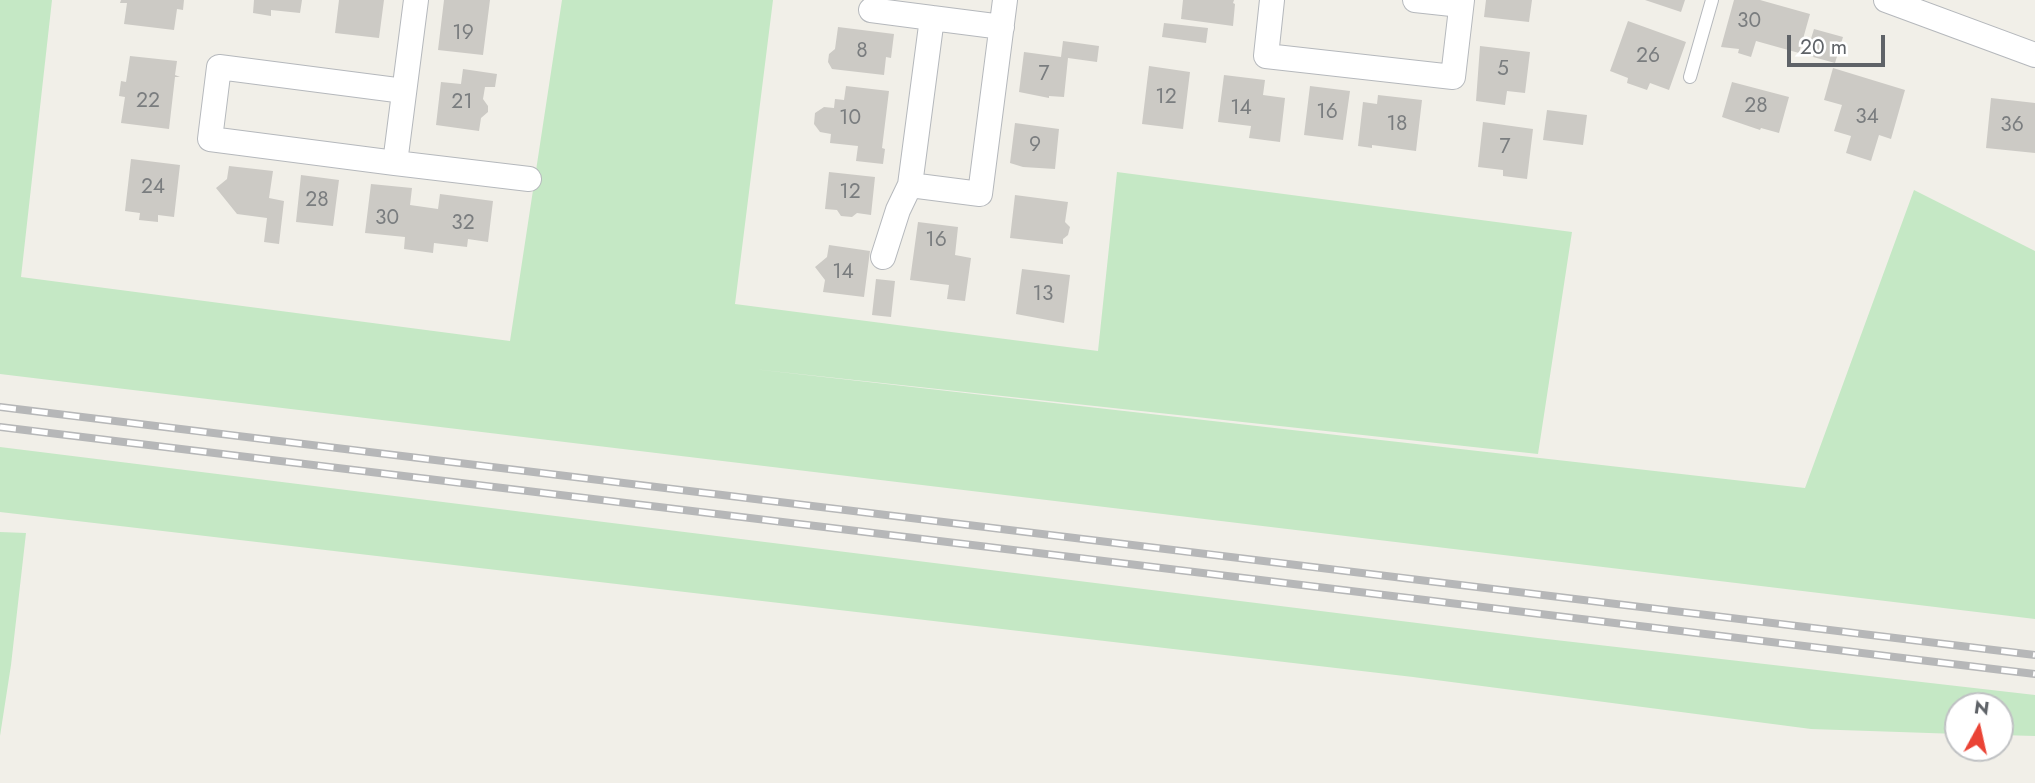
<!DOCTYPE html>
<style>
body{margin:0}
#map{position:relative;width:2035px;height:783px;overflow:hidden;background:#f1efe8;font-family:Jost,sans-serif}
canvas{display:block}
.north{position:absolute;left:1944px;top:692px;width:70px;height:70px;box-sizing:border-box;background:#fff;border:2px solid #bfc1c3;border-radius:50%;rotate:8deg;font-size:19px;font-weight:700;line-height:28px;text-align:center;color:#5f6368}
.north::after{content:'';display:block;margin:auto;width:24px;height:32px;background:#ea4335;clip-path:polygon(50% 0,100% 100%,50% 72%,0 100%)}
.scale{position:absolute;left:1787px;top:35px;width:98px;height:32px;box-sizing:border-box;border:4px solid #5f6368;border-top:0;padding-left:9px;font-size:21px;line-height:24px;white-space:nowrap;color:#5f6368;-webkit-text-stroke:5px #fff;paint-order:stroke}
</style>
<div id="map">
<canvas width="2035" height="783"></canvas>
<div class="north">N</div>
<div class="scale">20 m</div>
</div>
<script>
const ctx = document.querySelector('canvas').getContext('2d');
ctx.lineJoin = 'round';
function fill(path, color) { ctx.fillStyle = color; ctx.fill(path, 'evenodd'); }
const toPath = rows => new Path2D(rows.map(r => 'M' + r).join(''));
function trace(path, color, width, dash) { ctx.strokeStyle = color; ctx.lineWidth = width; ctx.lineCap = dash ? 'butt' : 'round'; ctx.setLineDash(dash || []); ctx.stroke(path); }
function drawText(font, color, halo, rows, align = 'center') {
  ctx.font = font + ' Jost,sans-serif'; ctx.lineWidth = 6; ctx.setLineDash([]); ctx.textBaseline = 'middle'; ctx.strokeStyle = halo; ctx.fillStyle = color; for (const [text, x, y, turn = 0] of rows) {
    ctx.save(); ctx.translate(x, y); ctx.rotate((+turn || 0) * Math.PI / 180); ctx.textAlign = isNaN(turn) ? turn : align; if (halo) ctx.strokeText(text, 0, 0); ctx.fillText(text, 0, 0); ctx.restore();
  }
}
fill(toPath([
 [0,0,52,0,21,277,510,341,562,0,773,0,735,304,1098,351,1117,172,1572,232,1538,454,753,369,1805,488,1914,190,2035,251,2035,619,0,374],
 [0,447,1538,638,2035,695,2035,736,2000,735,2000,706,1958,706,1958,734,1811,729,1413,677,0,512],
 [0,532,26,533,11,665,0,736]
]), '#c5e8c5');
fill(toPath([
 [121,0,184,0,183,10,177,9,174,30,124,24,127,3,120,3],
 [254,0,302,0,300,13,271,10,271,16,253,13],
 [339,0,384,0,379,38,335,33],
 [444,0,490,0,483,55,438,50],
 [1183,0,1234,0,1233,3,1235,4,1233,26,1181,19],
 [1486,0,1532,0,1529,22,1484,17],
 [1645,0,1685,0,1681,12],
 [1734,0,1760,0,1810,14,1799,53,1756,41,1751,57,1738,53,1739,49,1721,47],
 [1628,21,1686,42,1669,90,1650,83,1647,90,1627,83,1628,78,1610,71],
 [1164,23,1208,28,1206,43,1162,37],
 [838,27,894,34,891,58,886,57,884,75,832,69,828,62,829,54,835,49],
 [1814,29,1843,37,1835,63,1806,55],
 [1063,41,1099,46,1097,62,1068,58,1064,97,1049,96,1049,98,1019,92,1024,52,1061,57],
 [1480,46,1530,52,1525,93,1507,91,1505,105,1476,101],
 [130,56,177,61,175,75,180,77,175,77,169,129,121,123,125,97,119,96,121,81,126,82],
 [1149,66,1190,72,1183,129,1142,124],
 [1833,68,1905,90,1891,139,1879,135,1871,161,1846,153,1851,136,1834,131,1842,105,1824,100],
 [463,69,497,74,495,87,485,87,483,99,488,106,488,112,481,118,479,131,436,125,441,82,461,84],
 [1224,75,1265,80,1263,95,1285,98,1280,142,1249,138,1251,126,1218,122],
 [1732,82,1789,97,1779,133,1761,128,1760,130,1722,117],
 [846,86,889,91,882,148,885,149,883,164,856,161,858,146,830,143,831,134,820,132,814,124,815,113,824,107,834,108,835,99,844,100],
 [1310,86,1350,91,1343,140,1304,135],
 [1378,95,1422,100,1416,151,1372,145,1372,148,1358,146,1363,102,1377,104],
 [1991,98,2035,103,2035,153,1986,148],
 [1547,110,1587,115,1583,145,1543,140],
 [1483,122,1533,129,1527,179,1503,176,1503,170,1478,167],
 [1015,123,1059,129,1055,169,1023,167,1010,163],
 [131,159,180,165,174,217,158,215,158,222,139,220,140,213,125,211],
 [229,166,273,171,269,198,284,201,279,244,264,242,267,218,237,214,216,188,227,179],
 [829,172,875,177,871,215,857,213,852,217,841,216,837,210,825,209],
 [301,175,339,180,333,226,296,222],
 [371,184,412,188,410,205,438,209,440,194,493,201,488,242,468,239,467,247,434,243,433,253,404,249,405,237,365,233],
 [1015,195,1068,202,1065,222,1070,227,1068,235,1063,239,1063,244,1010,238],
 [918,222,958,227,955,255,971,258,965,301,947,299,949,285,910,280],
 [829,245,870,251,864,297,823,292,825,280,815,267,827,257],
 [1022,269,1070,275,1064,323,1016,314],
 [876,279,895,281,891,317,872,315]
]), '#cccac5');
const lane = toPath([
 [1690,77,1712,0]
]);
const street = toPath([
 [1272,0,1266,56,1453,77,1462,0],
 [1415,0,1461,5],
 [1886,0,2035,55],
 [871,10,932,18],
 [1002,27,932,18,910,185,980,194,1005,0],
 [404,91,219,67,210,139,395,163,416,0],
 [395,163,529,179],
 [883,257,898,210,910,185]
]);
trace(lane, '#b5b8bc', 14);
trace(street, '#b5b8bc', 26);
trace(lane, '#fff', 12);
trace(street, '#fff', 24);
const rail = toPath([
 [0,407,2035,655],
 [0,427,2035,674]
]);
trace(rail, '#b6b7b8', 8);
trace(rail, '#fff', 5, [16]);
drawText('21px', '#7a7d7f', null, [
 ["30",1749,22],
 ["19",463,34],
 ["8",862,52],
 ["26",1648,57],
 ["5",1503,70],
 ["7",1044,75],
 ["12",1166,98],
 ["22",148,102],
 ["21",462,103],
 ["28",1756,107],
 ["14",1241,109],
 ["16",1327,113],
 ["34",1867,118],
 ["10",850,119],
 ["18",1397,125],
 ["36",2012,126],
 ["9",1035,146],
 ["7",1505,148],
 ["24",153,188],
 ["12",850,193],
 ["28",317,201],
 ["30",387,219],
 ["32",463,224],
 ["16",936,241],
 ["14",843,273],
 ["13",1043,295]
]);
</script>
